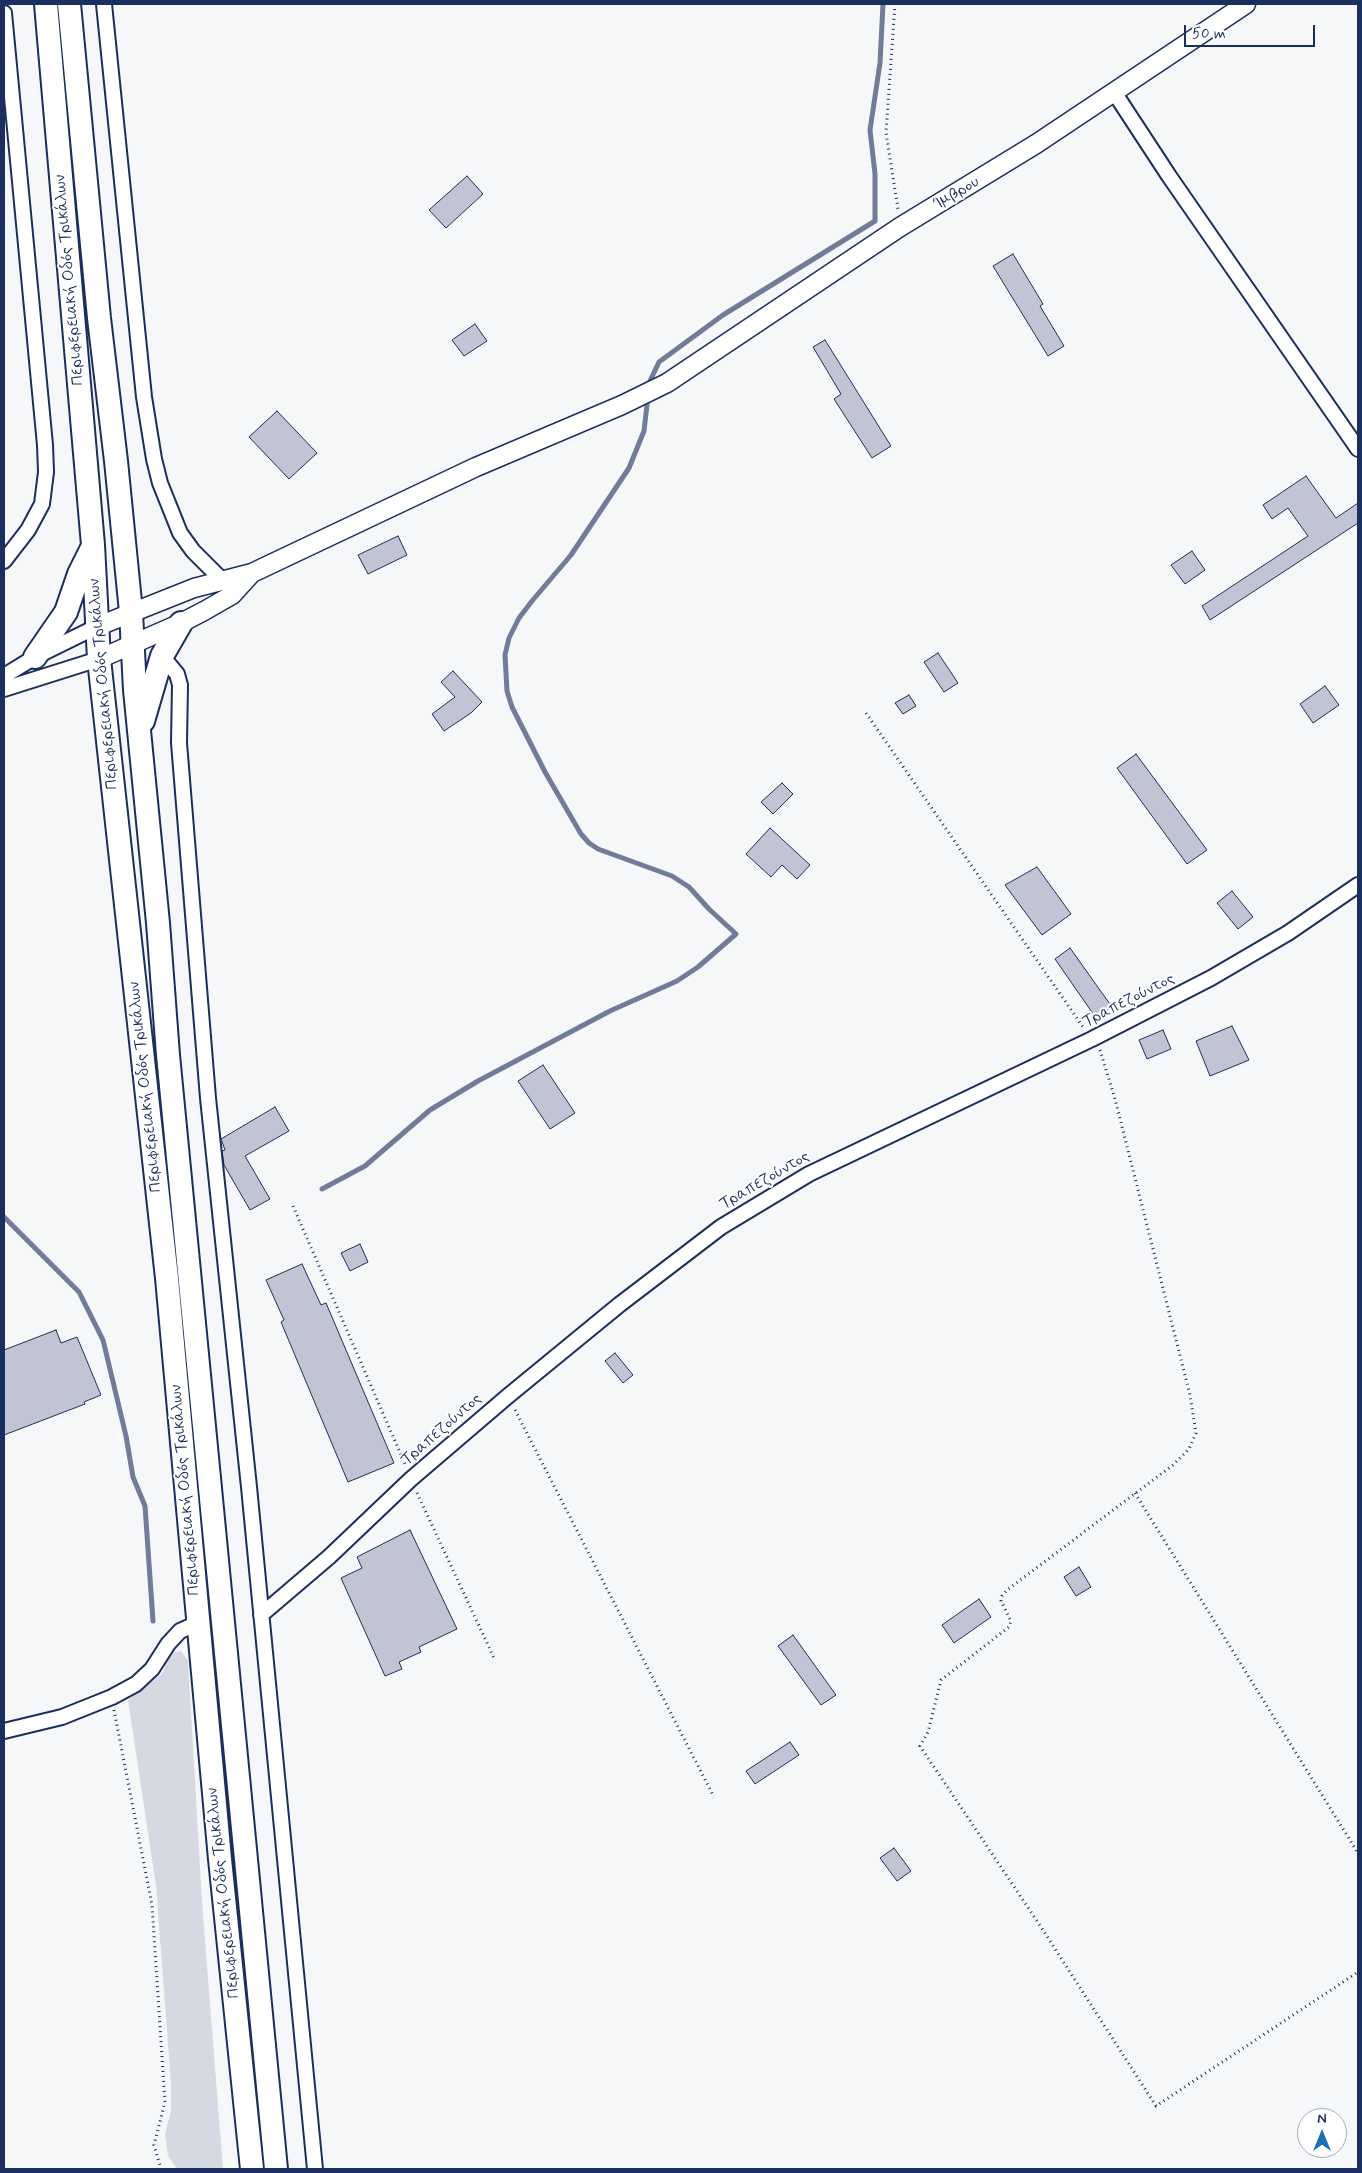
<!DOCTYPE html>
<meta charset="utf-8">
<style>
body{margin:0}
#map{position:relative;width:1362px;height:2173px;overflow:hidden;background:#f6f7f9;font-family:Mynerve,sans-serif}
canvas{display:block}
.frame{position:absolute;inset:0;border:5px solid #1b2f5e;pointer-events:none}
.north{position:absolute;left:1297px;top:2108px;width:50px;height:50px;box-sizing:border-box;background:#fff;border:1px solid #a4acbf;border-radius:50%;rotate:0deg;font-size:14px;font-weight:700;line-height:20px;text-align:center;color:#1b2f5e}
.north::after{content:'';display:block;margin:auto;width:18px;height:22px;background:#1f6fb2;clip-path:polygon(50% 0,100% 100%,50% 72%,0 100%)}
.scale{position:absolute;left:1184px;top:25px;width:131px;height:22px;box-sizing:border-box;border:2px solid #1b2f5e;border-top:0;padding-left:6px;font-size:15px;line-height:18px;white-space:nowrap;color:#1b2f5e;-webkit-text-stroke:4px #fff;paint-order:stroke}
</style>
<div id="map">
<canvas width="1362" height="2173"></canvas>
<div class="frame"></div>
<div class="north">N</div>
<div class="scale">50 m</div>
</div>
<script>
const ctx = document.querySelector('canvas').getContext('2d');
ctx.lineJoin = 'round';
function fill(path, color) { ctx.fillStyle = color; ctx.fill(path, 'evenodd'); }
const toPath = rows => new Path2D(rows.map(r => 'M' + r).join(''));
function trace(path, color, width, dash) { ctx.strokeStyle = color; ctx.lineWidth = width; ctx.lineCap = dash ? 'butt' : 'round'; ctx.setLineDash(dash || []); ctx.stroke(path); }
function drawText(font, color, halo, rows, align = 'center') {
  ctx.font = font + ' Mynerve,sans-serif'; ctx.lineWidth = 4; ctx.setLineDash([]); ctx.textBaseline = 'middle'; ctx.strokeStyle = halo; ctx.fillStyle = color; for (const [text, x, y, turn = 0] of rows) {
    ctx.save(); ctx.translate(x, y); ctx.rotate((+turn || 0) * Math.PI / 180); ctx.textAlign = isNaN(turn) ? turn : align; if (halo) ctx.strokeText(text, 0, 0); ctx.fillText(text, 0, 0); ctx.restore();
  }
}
fill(toPath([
 [181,1651,188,1660,202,1902,223,2169,177,2169,168,2156,165,2134,171,2111,171,2084,156,1886,128,1700,162,1674,170,1654]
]), '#d6d9e2');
trace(toPath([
 [649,388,650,381,659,362,723,315,875,221,875,174,870,130,880,63,883,4],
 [322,1189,365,1166,430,1110,478,1081,610,1011,677,981,698,967,736,934,709,909,689,887,672,876,598,849,589,843,581,834,545,772,512,707,507,691,505,655,509,638,519,618,532,601,571,555,629,468,644,431,648,396],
 [4,1217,79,1292,103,1340,126,1436,133,1477,145,1506,153,1621]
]), '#707c99', 5);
const building = toPath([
 [467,176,483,194,446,228,429,210,467,176],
 [1013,254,1043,304,1040,306,1064,346,1048,356,993,266,1013,254],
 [475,324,487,341,464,356,452,340,475,324],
 [825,340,891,446,872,458,834,399,841,394,813,347,825,340],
 [277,411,317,453,289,479,249,437,277,411],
 [1306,476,1336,518,1358,503,1358,523,1210,620,1202,606,1308,536,1288,508,1272,519,1263,505,1306,476],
 [398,536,407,555,368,574,358,555,398,536],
 [1192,551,1205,570,1185,584,1171,565,1192,551],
 [938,653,958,683,944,692,924,662,938,653],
 [453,671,482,702,471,713,444,731,432,714,455,697,441,682,453,671],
 [1325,686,1339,705,1313,723,1300,704,1325,686],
 [909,695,916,706,903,714,895,703,909,695],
 [1136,754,1207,850,1187,864,1117,768,1136,754],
 [782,783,793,794,773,814,761,802,782,783],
 [770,828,810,865,797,879,782,865,771,877,746,854,770,828],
 [1037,867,1071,914,1042,935,1005,885,1037,867],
 [1232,891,1253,917,1238,929,1217,903,1232,891],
 [1070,948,1112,1007,1096,1018,1055,959,1070,948],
 [1232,1026,1249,1060,1210,1076,1196,1041,1232,1026],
 [1163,1030,1171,1049,1147,1059,1139,1040,1163,1030],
 [543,1065,575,1113,550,1129,518,1081,543,1065],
 [275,1107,289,1131,245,1156,270,1199,250,1210,224,1165,222,1151,225,1150,221,1139,275,1107],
 [360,1244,368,1262,350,1271,341,1253,360,1244],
 [302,1264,321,1305,326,1303,394,1463,348,1482,281,1322,284,1320,266,1280,302,1264],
 [56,1330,61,1343,77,1337,101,1395,84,1402,85,1404,4,1435,4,1350,56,1330],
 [615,1353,633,1375,623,1383,605,1361,615,1353],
 [410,1530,457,1629,419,1647,421,1652,399,1662,402,1669,385,1676,341,1578,362,1568,357,1557,410,1530],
 [1079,1567,1091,1587,1076,1596,1064,1577,1079,1567],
 [979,1599,991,1617,954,1643,942,1625,979,1599],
 [793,1635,836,1695,821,1705,778,1646,793,1635],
 [790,1742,799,1755,755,1784,746,1771,790,1742],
 [894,1848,911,1871,897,1881,880,1858,894,1848]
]);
fill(building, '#c0c4d3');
trace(building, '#1b2f5e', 1);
const minor = toPath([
 [104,4,144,397,154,459,160,483,180,533,193,551,222,580],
 [4,13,45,445,46,472,42,504,28,530,4,561],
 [1114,92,1169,176,1358,449],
 [162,656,177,674,180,685,179,743,208,1098,249,1487,315,2169],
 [4,676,35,657,96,627],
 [4,689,99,659],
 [261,1615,329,1557,411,1479,508,1396,619,1305,721,1227,809,1174,1092,1039,1211,978,1288,933,1358,885],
 [4,1731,62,1717,112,1697,136,1684,152,1669,168,1644,180,1631,198,1623]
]);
const tertiary = toPath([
 [96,627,194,588,252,573,476,467,622,405,667,383,900,227,1036,144,1246,4],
 [99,659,181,623,204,611,232,595,252,573]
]);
const primary = toPath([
 [46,4,93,545,99,659,167,1278,220,1859,252,2169],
 [69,4,99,318,116,461,131,612,135,690,158,923,168,1055,276,2169],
 [35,657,66,612,79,574,92,548],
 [143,721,162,656,181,623]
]);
trace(minor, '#1b2f5e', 18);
trace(tertiary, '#1b2f5e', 21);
trace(primary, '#1b2f5e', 26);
trace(toPath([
 [895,4,886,133,898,209],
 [866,713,1083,1027],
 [1100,1050,1115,1099,1190,1395,1196,1433,1189,1449,1173,1465,1007,1590,1002,1596,1001,1601,1011,1621,1009,1627,941,1680,928,1732,920,1746,1041,1927,1156,2106,1358,1972],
 [293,1206,405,1464],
 [515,1410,714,1797],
 [417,1493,495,1660],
 [1135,1493,1358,1853],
 [114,1710,152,1905,165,2102,154,2145,161,2169]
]), '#1b2f5e', 3, [1, 4]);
trace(minor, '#fff', 14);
trace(tertiary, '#fff', 18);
trace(primary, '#fff', 22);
drawText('16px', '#1b2f5e', '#fff', [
 ["Ίμβρου",957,194,-31],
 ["Περιφερειακή Οδός Τρικάλων",70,280,-95],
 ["Περιφερειακή Οδός Τρικάλων",104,684,-95],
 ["Τραπεζούντος",1129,1001,-27],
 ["Περιφερειακή Οδός Τρικάλων",146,1087,-96],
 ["Τραπεζούντος",765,1181,-30],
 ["Τραπεζούντος",442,1430,-41],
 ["Περιφερειακή Οδός Τρικάλων",186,1490,-95],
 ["Περιφερειακή Οδός Τρικάλων",224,1893,-96]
]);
</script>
